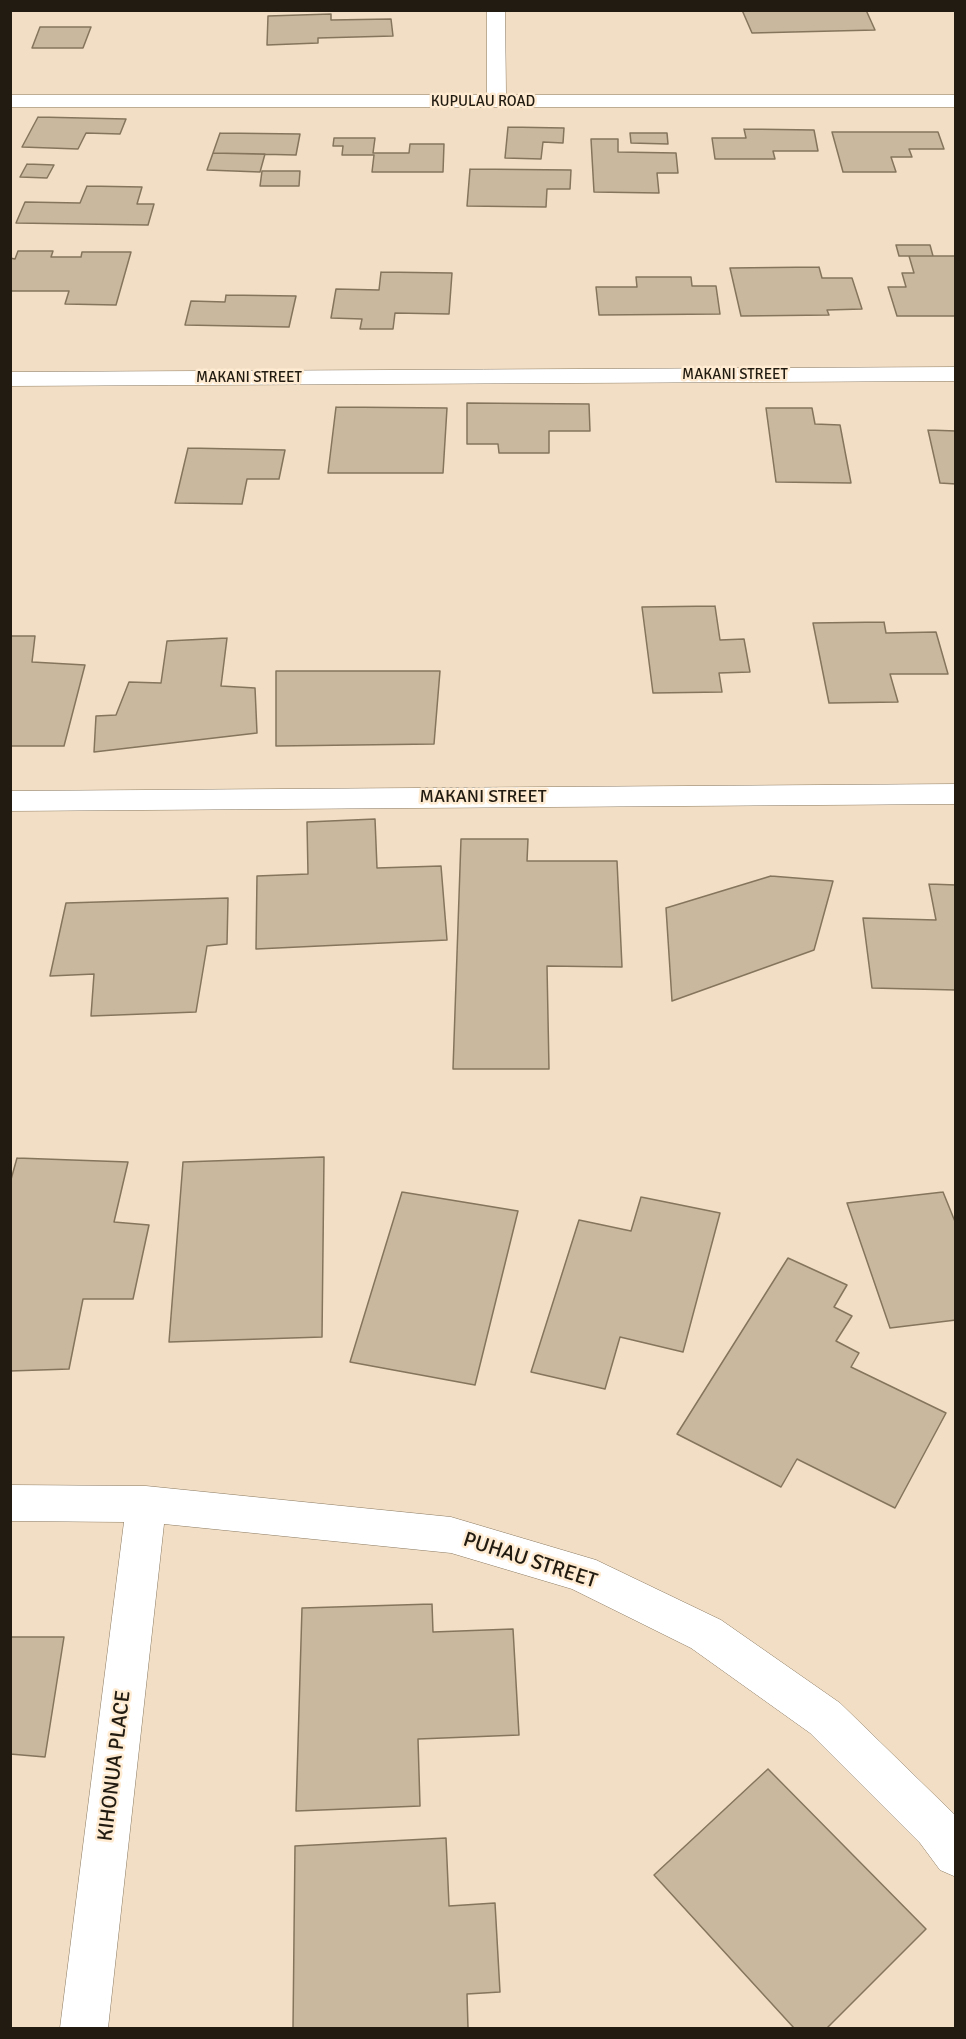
<!DOCTYPE html>
<style>
body{margin:0}
#map{position:relative;width:966px;height:2039px;overflow:hidden;background:#f1dec4;font-family:Signika,sans-serif}
canvas{display:block}
.frame{position:absolute;inset:0;border:12px solid #211b11;pointer-events:none}
</style>
<div id="map">
<canvas width="966" height="2039"></canvas>
<div class="frame"></div>
</div>
<script>
const ctx = document.querySelector('canvas').getContext('2d');
ctx.lineJoin = 'round';
function fill(path, color) { ctx.fillStyle = color; ctx.fill(path, 'evenodd'); }
const toPath = rows => new Path2D(rows.map(r => 'M' + r).join(''));
function trace(path, color, width, dash) { ctx.strokeStyle = color; ctx.lineWidth = width; ctx.lineCap = dash ? 'butt' : 'round'; ctx.setLineDash(dash || []); ctx.stroke(path); }
function drawText(font, color, halo, rows, align = 'center') {
  ctx.font = font + ' Signika,sans-serif'; ctx.lineWidth = 5; ctx.setLineDash([]); ctx.textBaseline = 'middle'; ctx.strokeStyle = halo; ctx.fillStyle = color; for (const [text, x, y, turn = 0] of rows) {
    ctx.save(); ctx.translate(x, y); ctx.rotate((+turn || 0) * Math.PI / 180); ctx.textAlign = isNaN(turn) ? turn : align; if (halo) ctx.strokeText(text, 0, 0); ctx.fillText(text, 0, 0); ctx.restore();
  }
}
const building = toPath([
 [742,10,866,10,875,30,752,33,742,10],
 [331,14,331,20,391,19,393,36,318,38,318,43,267,45,268,16,331,14],
 [40,27,91,27,83,48,32,48,40,27],
 [38,117,126,119,120,134,86,133,78,149,22,147,38,117],
 [508,127,564,128,563,143,543,142,541,159,505,158,508,127],
 [744,129,814,130,818,151,773,151,775,159,715,159,712,138,746,138,744,129],
 [832,132,938,132,944,149,909,149,912,157,891,157,896,172,843,172,832,132],
 [220,133,300,134,296,155,213,153,220,133],
 [630,133,667,133,668,144,631,143,630,133],
 [334,138,375,138,373,153,409,153,410,144,444,144,443,172,372,172,374,155,342,155,343,146,333,146,334,138],
 [591,139,618,139,618,152,676,153,678,173,657,173,659,193,594,192,591,139],
 [213,153,265,154,260,172,207,170,213,153],
 [27,164,54,165,47,178,20,177,27,164],
 [470,169,571,170,570,189,547,189,546,207,467,206,470,169],
 [262,171,300,171,299,186,260,186,262,171],
 [87,186,142,187,137,204,154,204,148,225,16,223,25,202,80,203,87,186],
 [896,245,930,245,933,256,899,256,896,245],
 [18,251,53,251,51,257,81,257,82,252,131,252,116,305,65,304,69,291,10,291,10,258,15,259,18,251],
 [909,256,956,256,956,316,897,316,888,287,906,287,902,273,914,273,909,256],
 [819,267,822,278,852,278,862,309,827,310,829,315,741,316,730,268,819,267],
 [381,272,452,273,449,314,395,313,393,329,360,329,362,319,331,318,336,289,379,290,381,272],
 [636,277,691,277,692,286,716,286,720,314,599,315,596,287,637,287,636,277],
 [226,295,296,296,289,327,185,325,191,301,225,302,226,295],
 [467,403,589,404,590,431,549,431,549,453,499,453,498,444,467,444,467,403],
 [336,407,447,408,443,473,328,473,336,407],
 [766,408,812,408,815,424,840,425,851,483,776,482,766,408],
 [928,430,956,431,956,484,940,483,928,430],
 [188,448,285,450,279,479,247,479,242,504,175,503,188,448],
 [715,606,720,640,744,639,750,672,719,673,722,692,653,693,642,607,715,606],
 [884,622,886,633,936,632,948,674,890,674,898,702,829,703,813,623,884,622],
 [10,636,35,636,32,662,85,665,64,746,10,746,10,636],
 [227,638,221,686,255,688,257,733,94,752,96,716,116,715,129,682,161,683,167,641,227,638],
 [276,671,440,671,434,744,276,746,276,671],
 [375,819,377,868,441,866,447,940,256,949,257,876,308,874,307,822,375,819],
 [461,839,528,839,527,861,617,861,622,967,547,966,549,1069,453,1069,461,839],
 [771,876,833,881,814,950,672,1001,666,908,771,876],
 [929,884,956,885,956,990,872,988,863,918,936,920,929,884],
 [228,898,227,944,207,946,196,1012,91,1016,94,974,50,976,66,903,228,898],
 [324,1157,322,1337,169,1342,183,1162,324,1157],
 [17,1158,128,1162,114,1222,149,1225,133,1299,83,1299,69,1369,10,1371,10,1183,17,1158],
 [402,1192,518,1211,475,1385,350,1362,402,1192],
 [943,1192,956,1224,956,1320,890,1328,847,1203,943,1192],
 [641,1197,720,1213,683,1352,620,1337,605,1389,531,1372,579,1220,631,1231,641,1197],
 [788,1258,847,1285,834,1307,852,1316,836,1341,859,1353,851,1367,946,1413,895,1508,797,1459,781,1487,677,1434,788,1258],
 [432,1604,433,1632,513,1629,519,1735,418,1739,420,1806,296,1811,302,1608,432,1604],
 [10,1637,64,1637,45,1757,10,1754,10,1637],
 [768,1769,926,1929,827,2028,794,2028,654,1875,768,1769],
 [446,1838,449,1906,495,1903,500,1992,467,1994,468,2028,293,2028,295,1846,446,1838]
]);
fill(building, '#cab89e');
trace(building, '#85755d', 1.5);
const minor = toPath([
 [487,10,505,10,506,95,956,95,956,107,10,107,10,95,487,95,487,10],
 [956,367,956,381,10,386,10,372,956,367],
 [956,784,956,804,10,811,10,791,956,784],
 [10,1485,146,1486,451,1517,596,1560,721,1620,840,1703,956,1816,956,1877,940,1870,920,1843,810,1733,691,1648,572,1589,451,1553,164,1524,108,2028,60,2028,124,1522,10,1521,10,1485]
]);
trace(minor, '#8b7a62', 1);
fill(minor, '#fff');
drawText('15px', '#211b11', '#feebd1', [
 ["KUPULAU ROAD",483,102],
 ["MAKANI STREET",735,375],
 ["MAKANI STREET",249,378]
]);
drawText('18px', '#211b11', '#feebd1', [
 ["MAKANI STREET",483,797]
]);
drawText('21px', '#211b11', '#feebd1', [
 ["PUHAU STREET",530,1561,18],
 ["KIHONUA PLACE",115,1766,-83]
]);
</script>
